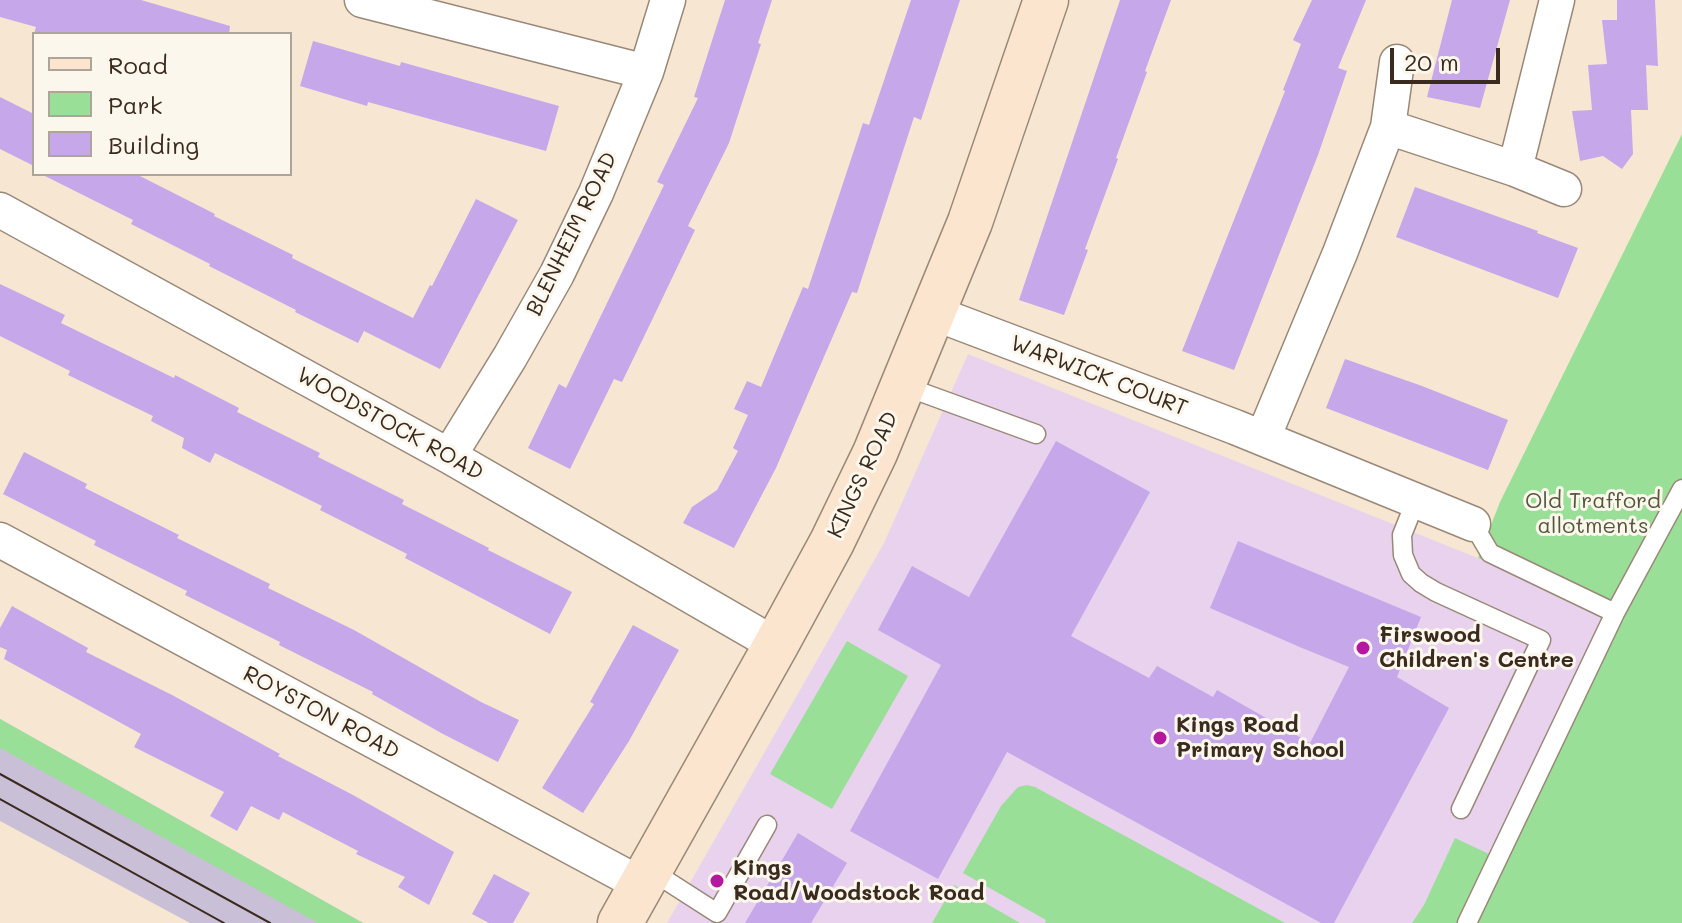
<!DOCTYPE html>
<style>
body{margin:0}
#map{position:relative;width:1682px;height:923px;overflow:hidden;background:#f7e7d2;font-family:Mali,sans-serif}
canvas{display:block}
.legend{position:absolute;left:32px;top:32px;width:260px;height:144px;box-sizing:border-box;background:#fbf7ec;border:2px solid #aea59a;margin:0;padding:10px 14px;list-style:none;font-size:24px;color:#3b2a1e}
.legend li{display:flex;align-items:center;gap:16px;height:40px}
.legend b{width:40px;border:2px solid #aea59a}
.scale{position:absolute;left:1390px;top:48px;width:110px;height:36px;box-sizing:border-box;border:4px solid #3b2a1e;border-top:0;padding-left:10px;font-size:24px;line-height:28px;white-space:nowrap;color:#3b2a1e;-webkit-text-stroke:6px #fbf7ec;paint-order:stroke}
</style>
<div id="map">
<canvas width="1682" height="923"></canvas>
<ul class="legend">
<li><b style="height:10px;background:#fbe5cf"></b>Road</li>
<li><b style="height:22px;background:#9adf97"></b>Park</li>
<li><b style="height:22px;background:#c6a7ea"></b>Building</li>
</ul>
<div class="scale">20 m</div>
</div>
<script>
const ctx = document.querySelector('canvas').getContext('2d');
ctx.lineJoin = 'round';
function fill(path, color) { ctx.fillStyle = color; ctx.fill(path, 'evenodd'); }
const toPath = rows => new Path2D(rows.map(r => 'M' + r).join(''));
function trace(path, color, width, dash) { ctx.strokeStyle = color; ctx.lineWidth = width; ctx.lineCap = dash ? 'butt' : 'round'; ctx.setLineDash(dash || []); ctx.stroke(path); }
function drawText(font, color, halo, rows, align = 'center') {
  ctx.font = font + ' Mali,sans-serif'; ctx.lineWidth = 6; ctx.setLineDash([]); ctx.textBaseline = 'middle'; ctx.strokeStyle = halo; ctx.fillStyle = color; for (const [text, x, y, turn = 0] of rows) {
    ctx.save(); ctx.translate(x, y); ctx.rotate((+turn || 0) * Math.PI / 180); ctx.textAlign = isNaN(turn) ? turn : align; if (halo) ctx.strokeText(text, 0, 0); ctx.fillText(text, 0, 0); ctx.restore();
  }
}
fill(toPath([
 [968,354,1478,558,1593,611,1603,620,1460,923,667,923,884,543]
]), '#e9d2ed');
fill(toPath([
 [0,719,363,923,190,923,0,821]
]), '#c9bfd7');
fill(toPath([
 [1682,134,1682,923,1412,923,1424,905,1455,838,1491,855,1603,620,1593,611,1478,558,1500,502],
 [847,641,908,676,832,809,770,774],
 [0,719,363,923,318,923,0,748],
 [1027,785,1035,787,1285,923,1045,923,1046,920,963,873,1001,806,1018,787],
 [954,885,1020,923,932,923]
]), '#9adf97');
fill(toPath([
 [0,0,141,0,230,26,229,34,34,34,36,27,0,17],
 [725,0,772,0,758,43,761,44,729,143,688,226,695,230,653,318,622,382,614,379,570,469,528,448,559,384,566,388,664,185,657,182,698,98,694,97],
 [911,0,960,0,921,120,914,117,857,293,852,292,776,468,734,548,683,523,692,507,717,490,738,451,733,448,748,415,734,409,747,381,761,387,803,287,808,289,863,123,869,125],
 [1120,0,1171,0,1145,71,1147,72,1116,158,1118,159,1085,249,1088,250,1064,315,1019,300],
 [1312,0,1366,0,1338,68,1347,71,1318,155,1234,370,1182,351,1285,91,1283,90,1301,44,1293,40],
 [1452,0,1510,0,1480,108,1427,97],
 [1617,0,1655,0,1658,66,1646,65,1648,110,1631,110,1633,154,1622,169,1603,156,1580,161,1572,111,1592,110,1588,65,1607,64,1602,20,1617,20],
 [313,41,400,66,401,62,559,106,546,151,368,102,367,106,300,86],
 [0,97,34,114,34,166,0,149],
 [41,174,136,174,215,214,214,216,293,255,292,258,413,318,430,285,432,286,476,199,518,220,440,369,364,331,358,343,295,312,296,310,209,266,210,264,131,224,133,220],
 [1415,187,1538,231,1537,233,1578,248,1558,298,1396,237],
 [0,284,65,315,61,323,174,378,175,375,239,408,237,412,320,453,318,457,404,500,402,504,489,548,488,550,572,592,550,634,405,558,407,554,320,510,322,506,215,453,210,463,182,448,184,438,151,421,153,416,68,375,70,371,0,336],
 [1345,359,1422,386,1508,420,1488,470,1326,408],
 [1056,441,1150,492,1071,636,1149,678,1157,666,1213,697,1217,690,1310,743,1349,667,1302,648,1210,608,1238,541,1421,617,1397,677,1449,708,1334,923,1321,923,1007,752,938,879,850,831,941,665,878,630,912,566,969,597],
 [24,452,87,484,85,488,179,535,177,538,270,584,268,588,354,630,481,702,519,720,498,762,443,734,372,694,373,692,279,645,280,642,185,595,187,591,94,545,96,541,3,494],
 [12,606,88,648,86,652,172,695,280,754,278,756,353,795,454,852,429,905,398,887,405,877,356,854,358,851,283,812,279,820,251,806,237,831,210,816,224,792,134,747,141,734,4,659,7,650,0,647,0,628],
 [633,625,679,650,629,741,583,813,542,788,594,704,590,702],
 [798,833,847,863,811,923,745,923],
 [494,874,530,893,513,923,489,923,472,914]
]), '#c6a7ea');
const lane = toPath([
 [904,386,1036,434],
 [1416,500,1402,535,1403,555,1411,574,1421,583,1436,592,1541,640,1461,809],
 [1473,524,1490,553,1615,613],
 [650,870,717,913,767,825],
 [1467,923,1615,613,1682,489]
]);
const street = toPath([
 [362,0,646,72],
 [1388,127,1515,169,1564,189],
 [1515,169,1557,0],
 [0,210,449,456,776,645],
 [934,313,1235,427,1473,524],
 [1263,438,1340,253,1388,127,1397,62],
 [449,456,510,357,557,274,596,193,646,72,668,0],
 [0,540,642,885]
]);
const secondary = toPath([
 [620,923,776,645,832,542,875,453,970,222,1046,0]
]);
trace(lane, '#998878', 21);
trace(street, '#998878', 37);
trace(secondary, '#998878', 47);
trace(lane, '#fff', 18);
trace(street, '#fff', 34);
trace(secondary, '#fbe5cf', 44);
trace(toPath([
 [0,774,270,923],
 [0,799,224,923]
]), '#3b2a1e', 2);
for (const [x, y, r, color] of [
 [1363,648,8,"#b5179e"],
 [1160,738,8,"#b5179e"],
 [717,881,8,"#b5179e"]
]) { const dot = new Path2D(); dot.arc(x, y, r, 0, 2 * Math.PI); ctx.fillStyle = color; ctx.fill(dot); trace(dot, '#fbf7ec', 3); }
drawText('22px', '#3b2a1e', '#fbf7ec', [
 ["BLENHEIM ROAD",572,234,-64],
 ["WARWICK COURT",1099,376,21],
 ["WOODSTOCK ROAD",390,424,29],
 ["KINGS ROAD",863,475,-65],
 ["ROYSTON ROAD",321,713,28]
]);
drawText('22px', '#53573c', '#fbf7ec', [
 ["Old Trafford",1593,501],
 ["allotments",1593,526]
]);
drawText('bold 22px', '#3b2a1e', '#fbf7ec', [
 ["Firswood",1379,635],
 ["Children's Centre",1379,660],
 ["Kings Road",1176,725],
 ["Primary School",1176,750],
 ["Kings",733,868],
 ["Road/Woodstock Road",733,893]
], 'left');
</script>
